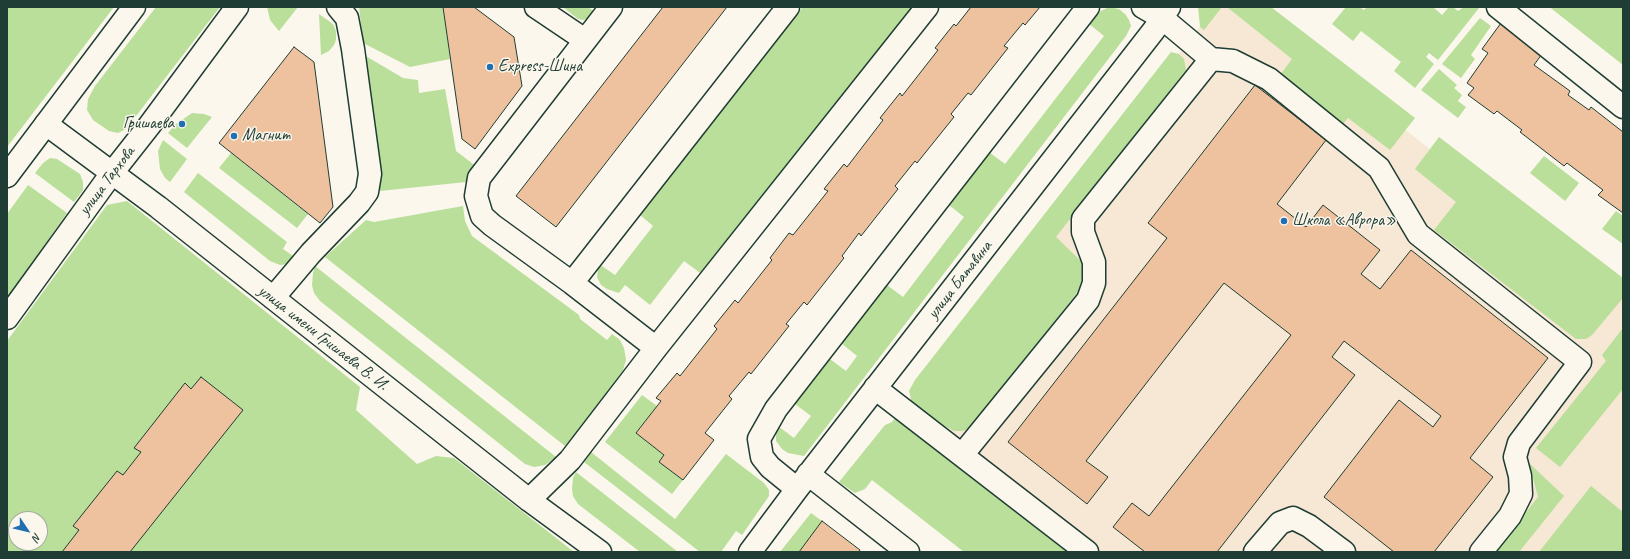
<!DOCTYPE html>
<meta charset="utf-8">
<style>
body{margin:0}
#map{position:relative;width:1630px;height:559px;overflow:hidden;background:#fbf7ec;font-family:Caveat,sans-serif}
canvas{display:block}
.frame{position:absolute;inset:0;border:8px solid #1f3d34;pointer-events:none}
.north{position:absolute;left:8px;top:511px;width:40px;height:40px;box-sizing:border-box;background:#fbf7ec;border:1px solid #a3ada2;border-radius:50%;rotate:125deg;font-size:11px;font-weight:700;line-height:16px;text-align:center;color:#1f3d34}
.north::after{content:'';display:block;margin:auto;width:14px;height:18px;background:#1f6fb2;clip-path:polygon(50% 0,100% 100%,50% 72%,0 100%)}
</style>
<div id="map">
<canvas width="1630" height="559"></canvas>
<div class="frame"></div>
<div class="north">N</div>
</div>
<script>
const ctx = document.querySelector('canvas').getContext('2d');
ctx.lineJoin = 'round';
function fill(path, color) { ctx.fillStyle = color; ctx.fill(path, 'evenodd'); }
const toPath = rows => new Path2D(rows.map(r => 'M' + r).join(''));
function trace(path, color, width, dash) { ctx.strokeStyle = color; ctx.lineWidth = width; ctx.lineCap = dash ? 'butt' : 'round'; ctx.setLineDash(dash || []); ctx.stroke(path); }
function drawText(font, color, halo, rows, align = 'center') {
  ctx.font = font + ' Caveat,sans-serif'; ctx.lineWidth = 3; ctx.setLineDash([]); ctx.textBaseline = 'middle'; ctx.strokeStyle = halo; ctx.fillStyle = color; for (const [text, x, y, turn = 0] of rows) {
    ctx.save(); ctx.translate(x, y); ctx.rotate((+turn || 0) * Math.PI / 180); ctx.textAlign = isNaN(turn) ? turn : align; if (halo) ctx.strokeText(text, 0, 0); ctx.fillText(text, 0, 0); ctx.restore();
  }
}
fill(toPath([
 [1215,7,1250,7,1623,302,1623,552,1060,552,892,422]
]), '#f7e7d5');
fill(toPath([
 [7,7,114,7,7,147],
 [156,7,220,7,126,129,118,133,109,131,93,120,87,110,88,99,95,86],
 [267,7,298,7,279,31,270,20],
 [359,7,443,7,450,59,410,67,363,43],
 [563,7,588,7,595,12,590,18,583,20,578,19],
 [803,7,912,7,703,275,684,261,650,305,625,285,619,293,607,289,601,285,597,277,599,264,615,275,653,226,639,214],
 [1109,7,1119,9,1125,14,1129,20,1131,26,1126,36,804,456,788,453,782,449,776,441,776,433,778,426,794,438,811,416,795,404,830,359,846,371,857,356,841,343,887,285,903,297,964,217,949,205,989,152,1005,164,1104,36,1088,23,1099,12],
 [1198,7,1222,7,1204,30,1200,27],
 [1227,7,1271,7,1415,118,1390,150,1348,118,1342,125,1280,75,1292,59],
 [1346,7,1359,7,1364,10,1367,7,1433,7,1442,15,1449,7,1453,7,1458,11,1464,7,1479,8,1438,60,1429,53,1426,57,1434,64,1415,88,1394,71,1401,62,1361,31,1353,41,1332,24],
 [1550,7,1623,7,1623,65,1552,9],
 [319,14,333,24,336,31,336,40,334,45,329,51,321,55],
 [1480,18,1491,26,1471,55,1475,59,1461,78,1442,64],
 [1171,52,1179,54,1184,59,1186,70,1056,237,1084,264,1084,284,972,427,963,431,954,431,945,426,912,403,909,391,915,380],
 [364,55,403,78,418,80,419,93,445,89,456,151,477,167,466,182,380,191],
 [1439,69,1457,85,1454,88,1462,95,1458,101,1466,107,1458,118,1421,90],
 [192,113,204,114,212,117,187,148,168,133,176,124],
 [1439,137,1623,278,1623,298,1592,335,1586,339,1576,339,1434,230,1456,202,1415,169],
 [163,140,187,159,170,182,165,178,160,169,158,151],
 [231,153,308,214,297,228,219,168],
 [1544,156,1579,183,1565,201,1530,173],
 [50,158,57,159,80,174,83,182,83,190,74,202,35,173,43,163],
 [198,173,287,242,283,249,296,258,287,264,280,265,270,261,184,192],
 [28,185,67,213,7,298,7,214],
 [127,201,360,387,356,410,417,464,436,456,454,458,574,552,7,552,7,341,107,205],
 [16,519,40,519,40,543,16,543],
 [463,206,465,221,472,236,579,315,580,319,607,340,612,334,620,340,624,348,626,360,623,370,576,435,565,446,325,257,366,220,374,222],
 [1616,211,1623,216,1623,244,1602,229],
 [315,266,556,457,545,465,534,467,525,464,320,301,314,293,312,285,313,273],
 [1623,328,1623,389,1560,467,1536,448,1606,361,1602,355],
 [642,395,657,406,636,433,664,455,659,462,683,480,672,494,605,442],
 [895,418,1068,552,964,552,872,480,865,489,855,493,839,482,885,425,892,422],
 [591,452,675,519,726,454,764,483,769,490,769,496,742,535,736,531,721,552,700,552,584,462],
 [1529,463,1564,496,1519,552,1495,552,1538,497],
 [576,472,678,552,640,552,578,504,573,496,572,489,573,478],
 [1591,486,1623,512,1623,552,1539,552],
 [811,513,822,521,799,552,780,552]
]), '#b9df9a');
const building = toPath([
 [443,7,474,7,514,37,522,86,475,149,462,139,443,7],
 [663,7,727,7,556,227,516,196,663,7],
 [971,7,1040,7,1025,25,1023,23,1004,46,1008,48,971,95,968,93,951,114,954,117,917,163,915,161,895,186,898,189,861,236,859,233,842,256,844,258,807,305,804,302,786,324,789,326,751,374,749,372,729,396,732,399,705,433,714,440,683,480,659,462,664,455,636,433,661,401,656,398,677,373,680,376,717,329,714,326,735,300,738,303,772,260,770,258,789,233,793,235,828,191,824,189,844,164,847,167,883,120,880,118,900,93,902,96,938,50,935,48,954,24,956,26,971,7],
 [1501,23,1542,54,1534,65,1570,91,1568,95,1589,110,1591,107,1623,132,1623,213,1598,195,1603,190,1567,163,1564,166,1520,132,1522,130,1497,111,1494,114,1468,95,1474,88,1467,83,1488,53,1482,49,1501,23],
 [294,47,314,62,333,207,320,223,219,143,294,47],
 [1255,85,1326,140,1277,204,1306,227,1323,205,1380,250,1361,274,1380,289,1411,250,1548,358,1470,458,1493,477,1434,552,1394,552,1324,497,1399,400,1433,427,1441,416,1344,341,1332,357,1355,375,1217,552,1145,552,1113,527,1132,503,1149,516,1291,335,1224,283,1086,461,1108,477,1087,504,1008,442,1167,238,1148,223,1255,85],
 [201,377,243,410,130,552,62,552,79,530,73,526,117,471,123,475,141,452,134,448,185,383,191,389,201,377],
 [822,521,860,550,859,552,799,552,822,521]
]);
fill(building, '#eec29e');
trace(building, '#1f3d34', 1);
const minor = toPath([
 [536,7,585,40],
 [611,7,479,178,476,196,482,216,492,225,572,283,656,348],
 [1143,7,1162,18,1211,59,1233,61,1269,79,1379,168,1418,234,1580,362,1519,443,1515,457,1520,476,1521,494,1510,516,1481,552],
 [1498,7,1623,107],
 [46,124,158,207,529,500,600,552],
 [572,283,788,7],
 [273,298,311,253,359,203,367,192,370,174,353,49,347,18,338,7],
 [875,388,1087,552],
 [962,455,1088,300,1094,283,1094,262,1083,232,1083,219,1211,59],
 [808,474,908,552],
 [797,489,770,467,762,457,759,439,776,409,1088,7],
 [529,500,570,460,656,348,927,7],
 [750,552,797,489,1154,30,1169,7],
 [1255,552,1280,523,1293,518,1309,526,1344,552]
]);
const major = toPath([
 [7,176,134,7],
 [7,318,112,173,149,126,237,7]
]);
trace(minor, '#1f3d34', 25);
trace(major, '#1f3d34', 25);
trace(minor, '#fbf7ec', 22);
trace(major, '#fbf7ec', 22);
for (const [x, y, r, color] of [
 [490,67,4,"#1f6fb2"],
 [182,124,4,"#1f6fb2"],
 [234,136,4,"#1f6fb2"],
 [1284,221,4,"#1f6fb2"]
]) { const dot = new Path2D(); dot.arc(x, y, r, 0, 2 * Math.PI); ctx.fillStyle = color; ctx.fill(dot); trace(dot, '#fbf7ec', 1.5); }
drawText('17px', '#1f3d34', '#fbf7ec', [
 ["Express-Шина",498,67],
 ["Гришаева",174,124,"right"],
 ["Магнит",242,136],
 ["Школа «Аврора»",1292,221]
], 'left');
drawText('17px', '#1f3d34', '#fbf7ec', [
 ["улица Тархова",107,181,-53],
 ["улица Батавина",960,280,-52],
 ["улица имени Гришаева В. И.",323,338,38]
]);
</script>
